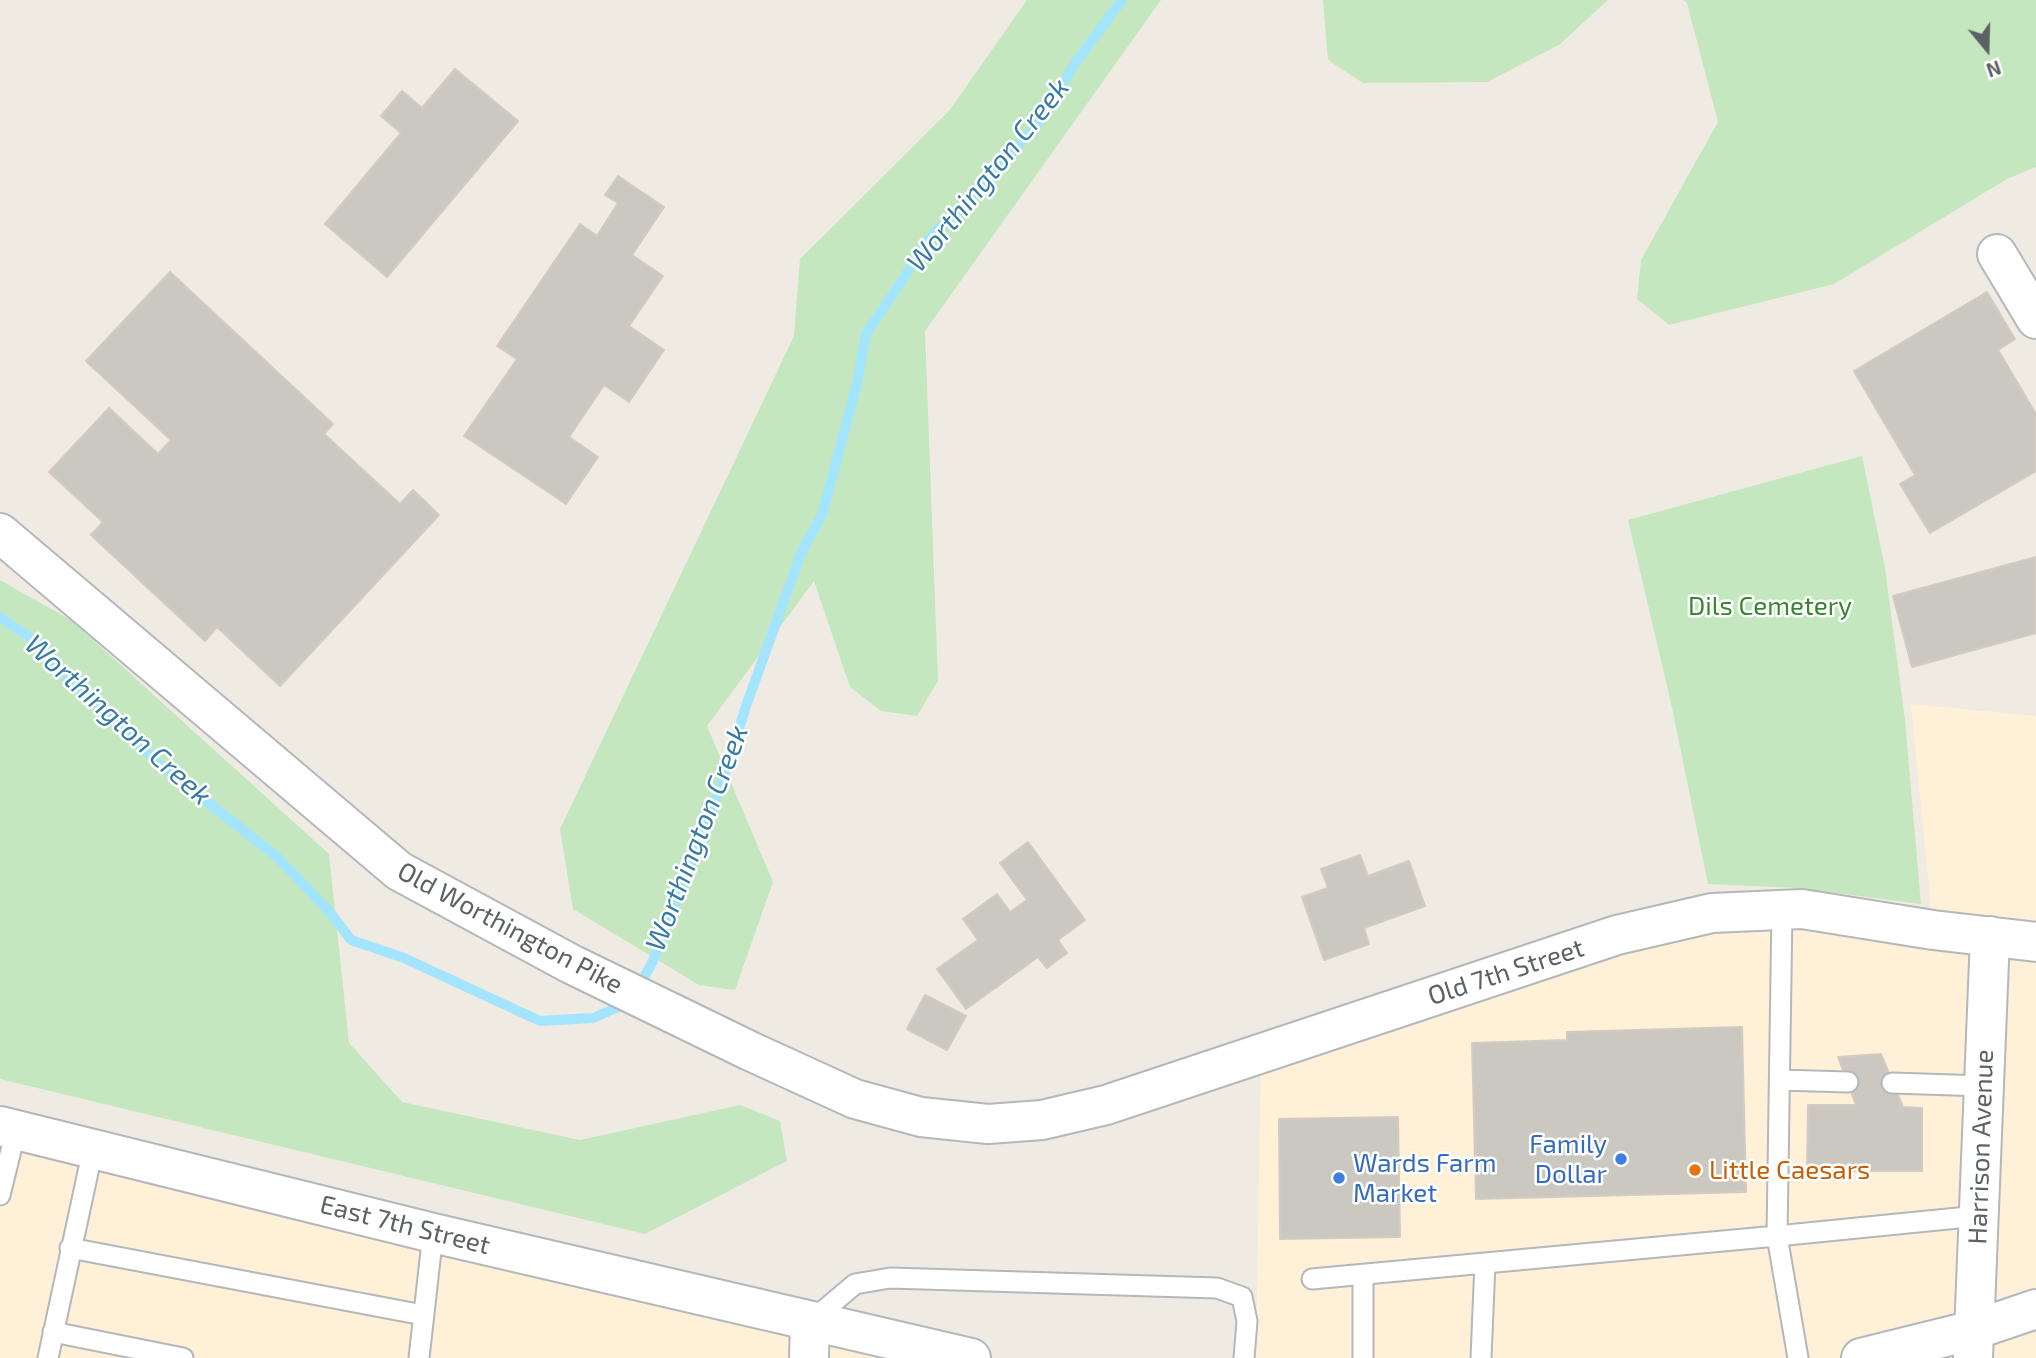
<!DOCTYPE html>
<style>
body{margin:0}
#map{position:relative;width:2036px;height:1358px;overflow:hidden;background:#efebe3;font-family:"Exo 2",sans-serif}
canvas{display:block}
.north{position:absolute;left:1952px;top:14px;width:70px;height:70px;-webkit-text-stroke:5px #fff;paint-order:stroke;rotate:161deg;font-size:19px;font-weight:700;line-height:28px;text-align:center;color:#5b6165}
.north::after{content:'';display:block;margin:auto;width:24px;height:32px;background:#5b6165;clip-path:polygon(50% 0,100% 100%,50% 72%,0 100%)}
</style>
<div id="map">
<canvas width="2036" height="1358"></canvas>
<div class="north">N</div>
</div>
<script>
const ctx = document.querySelector('canvas').getContext('2d');
ctx.lineJoin = 'round';
function fill(path, color) { ctx.fillStyle = color; ctx.fill(path, 'evenodd'); }
const toPath = rows => new Path2D(rows.map(r => 'M' + r).join(''));
function trace(path, color, width, dash) { ctx.strokeStyle = color; ctx.lineWidth = width; ctx.lineCap = dash ? 'butt' : 'round'; ctx.setLineDash(dash || []); ctx.stroke(path); }
function drawText(font, color, halo, rows, align = 'center') {
  ctx.font = font + ' "Exo 2",sans-serif'; ctx.lineWidth = 5; ctx.setLineDash([]); ctx.textBaseline = 'middle'; ctx.strokeStyle = halo; ctx.fillStyle = color; for (const [text, x, y, turn = 0] of rows) {
    ctx.save(); ctx.translate(x, y); ctx.rotate((+turn || 0) * Math.PI / 180); ctx.textAlign = isNaN(turn) ? turn : align; if (halo) ctx.strokeText(text, 0, 0); ctx.fillText(text, 0, 0); ctx.restore();
  }
}
fill(toPath([
 [1911,704,2036,716,2036,1358,1256,1358,1261,1052,1712,913,1933,929],
 [0,1126,971,1358,0,1358]
]), '#fff0d8');
fill(toPath([
 [1027,0,1161,0,925,331,938,681,917,716,881,711,850,687,814,581,707,726,773,882,735,990,699,985,573,909,560,829,794,336,800,259,949,111],
 [1323,0,1608,0,1559,45,1487,82,1363,83,1328,60],
 [1683,0,2036,0,2036,167,2007,179,1834,284,1669,325,1637,299,1641,260,1718,122,1687,3],
 [1862,456,1885,568,1905,720,1921,904,1798,888,1708,884,1671,703,1628,520],
 [0,580,71,620,329,854,349,1043,402,1102,580,1140,740,1105,780,1121,787,1161,645,1234,0,1079]
]), '#c5e7bf');
trace(toPath([
 [0,617,33,640,68,679,115,717,155,761,276,856,329,911,351,940,404,958,540,1021,593,1018,628,1003],
 [638,988,653,961,720,789,746,706,802,551,822,515,857,384,866,334,934,233,967,202,1038,124,1076,62,1122,0]
]), '#a3e4ff', 10);
const building = toPath([
 [455,69,518,121,387,277,325,224,401,133,381,116,402,91,422,108,455,69],
 [618,176,664,207,632,255,663,276,629,326,664,350,629,402,604,385,569,437,598,457,566,504,464,436,517,359,497,346,580,224,597,236,618,203,605,195,618,176],
 [170,272,333,424,324,434,400,504,413,490,439,515,280,686,217,627,205,641,91,535,103,522,49,472,109,408,158,454,171,440,86,361,170,272],
 [1987,292,2015,339,1998,350,2036,414,2036,471,1930,533,1900,484,1915,475,1854,371,1987,292],
 [2036,557,2036,633,1912,667,1893,596,2036,557],
 [1028,842,1085,920,1058,940,1067,953,1047,968,1038,957,966,1009,937,969,978,940,963,919,997,894,1010,912,1027,900,1000,863,1028,842],
 [1360,855,1368,876,1409,861,1425,906,1364,928,1369,944,1324,960,1302,897,1328,888,1321,869,1360,855],
 [925,995,966,1016,947,1050,907,1029,925,995],
 [1742,1027,1746,1192,1476,1199,1472,1043,1567,1040,1567,1032,1742,1027],
 [1881,1054,1903,1107,1922,1108,1922,1171,1807,1171,1808,1105,1856,1105,1838,1057,1881,1054],
 [1398,1117,1400,1237,1280,1239,1279,1119,1398,1117]
]);
fill(building, '#cbc8c2');
trace(building, '#d3cbc1', 2);
const lane = toPath([
 [1780,1080,1848,1082],
 [1892,1083,1984,1086],
 [0,1195,16,1130],
 [70,1248,423,1315],
 [1312,1279,1777,1236,1782,910],
 [810,1322,855,1284,890,1278,1217,1288,1242,1297,1247,1321,1244,1358],
 [53,1332,183,1358],
 [48,1358,93,1149],
 [419,1358,433,1233],
 [1363,1358,1363,1275],
 [1481,1358,1485,1263],
 [1798,1358,1777,1236,1978,1216]
]);
const street = toPath([
 [1997,254,2036,319],
 [0,533,399,871,571,964,750,1051,855,1099,921,1117,988,1124,1042,1120,1106,1105,1617,935,1712,913,1802,909,1933,930,2036,942],
 [809,1358,810,1322],
 [1973,1358,1990,936]
]);
const secondary = toPath([
 [0,1126,433,1233,971,1358],
 [1861,1358,1974,1330,2036,1309]
]);
trace(lane, '#b4b7bb', 23);
trace(street, '#b4b7bb', 42);
trace(secondary, '#b2b8bc', 42);
trace(lane, '#fff', 19);
trace(street, '#fff', 38);
trace(secondary, '#fff', 38);
for (const [x, y, r, color] of [
 [1621,1159,7,"#3f7fe0"],
 [1695,1170,7,"#e8710a"],
 [1339,1178,7,"#3f7fe0"]
]) { const dot = new Path2D(); dot.arc(x, y, r, 0, 2 * Math.PI); ctx.fillStyle = color; ctx.fill(dot); trace(dot, '#fff', 2.5); }
drawText('26px', '#3a8532', '#fff', [
 ["Dils Cemetery",1770,606]
]);
drawText('26px', '#5b6165', '#fff', [
 ["Old Worthington Pike",510,928,28],
 ["Old 7th Street",1506,972,-18],
 ["Harrison Avenue",1981,1147,-88],
 ["East 7th Street",405,1225,14]
]);
drawText('26px', '#366cbe', '#fff', [
 ["Family",1607,1144],
 ["Dollar",1607,1174],
 ["Wards Farm",1353,1163,"left"],
 ["Market",1353,1193,"left"]
], 'right');
drawText('26px', '#c56008', '#fff', [
 ["Little Caesars",1709,1170]
], 'left');
drawText('italic 28px', '#387ba2', '#fff', [
 ["Worthington Creek",988,175,-51],
 ["Worthington Creek",118,720,42],
 ["Worthington Creek",697,838,-69]
]);
</script>
